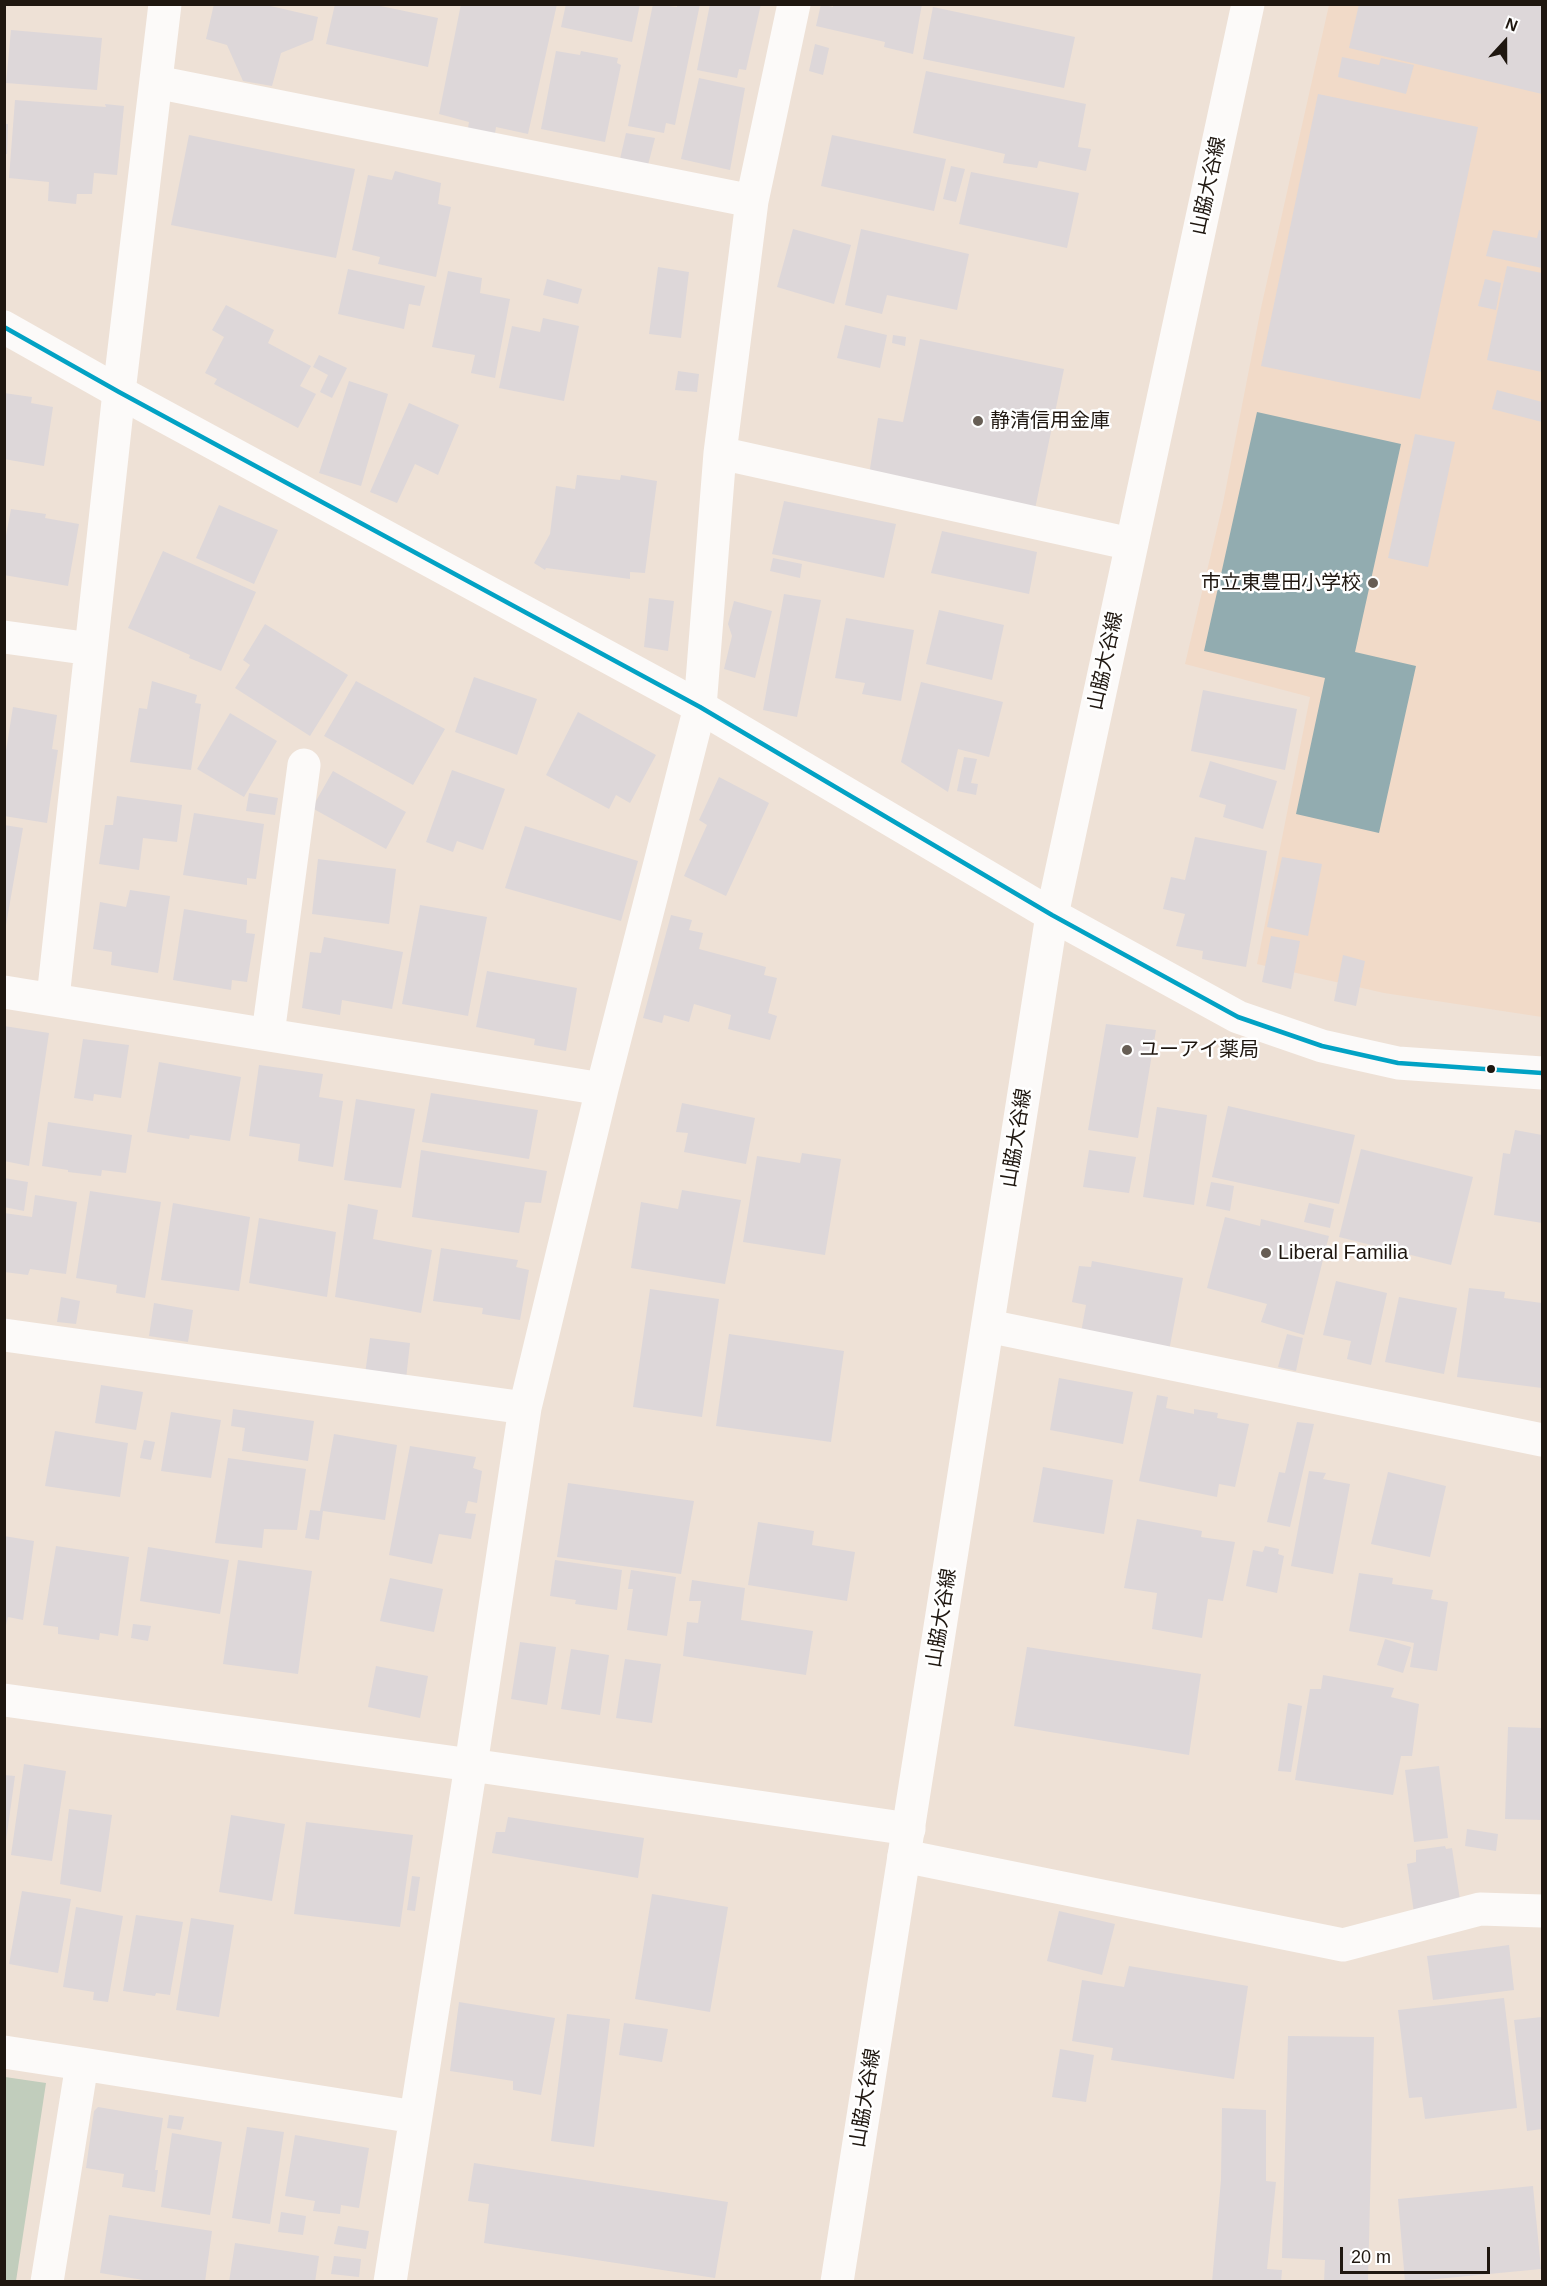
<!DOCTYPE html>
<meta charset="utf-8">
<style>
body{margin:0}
#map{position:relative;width:1547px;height:2286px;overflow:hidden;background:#eee1d6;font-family:Helvetica,sans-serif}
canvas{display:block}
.frame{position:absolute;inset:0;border:6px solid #1f1710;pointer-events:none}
.north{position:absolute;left:1475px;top:12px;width:60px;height:60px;-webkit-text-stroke:4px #fff;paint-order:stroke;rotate:21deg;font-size:16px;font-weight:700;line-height:24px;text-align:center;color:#1f1710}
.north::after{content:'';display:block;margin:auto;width:21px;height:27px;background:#1f1710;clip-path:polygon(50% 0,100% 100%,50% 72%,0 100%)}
.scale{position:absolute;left:1340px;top:2247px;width:150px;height:27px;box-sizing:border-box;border:3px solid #1f1710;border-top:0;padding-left:8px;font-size:18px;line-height:21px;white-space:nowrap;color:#1f1710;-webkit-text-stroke:4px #fff;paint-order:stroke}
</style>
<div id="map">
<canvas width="1547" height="2286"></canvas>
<div class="frame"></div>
<div class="north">N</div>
<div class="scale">20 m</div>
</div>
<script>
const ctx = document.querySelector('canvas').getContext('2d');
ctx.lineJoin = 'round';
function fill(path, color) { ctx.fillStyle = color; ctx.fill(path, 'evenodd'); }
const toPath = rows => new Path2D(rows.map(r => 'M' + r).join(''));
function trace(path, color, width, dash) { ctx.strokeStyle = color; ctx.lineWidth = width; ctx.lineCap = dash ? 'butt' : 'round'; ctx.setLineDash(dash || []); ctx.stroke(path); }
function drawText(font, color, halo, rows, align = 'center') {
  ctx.font = font + ' Helvetica,"Noto Sans JP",sans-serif'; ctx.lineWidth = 5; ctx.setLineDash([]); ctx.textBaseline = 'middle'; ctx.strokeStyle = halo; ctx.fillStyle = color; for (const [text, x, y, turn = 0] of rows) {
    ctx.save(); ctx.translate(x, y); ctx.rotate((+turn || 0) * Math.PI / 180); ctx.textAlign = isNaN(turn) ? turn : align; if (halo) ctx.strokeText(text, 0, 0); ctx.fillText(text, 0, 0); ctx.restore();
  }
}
fill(toPath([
 [1329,5,1542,5,1542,1017,1384,993,1257,964,1310,697,1185,664,1223,503,1261,308]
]), '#f1dac8');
fill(toPath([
 [5,2077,46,2083,16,2281,5,2281]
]), '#c1cdbc');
fill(toPath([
 [1257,412,1401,444,1355,652,1416,666,1379,833,1296,814,1325,678,1204,651]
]), '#92acb0');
fill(toPath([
 [214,4,262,4,318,17,313,40,281,53,272,86,243,81,227,45,206,39],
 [335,4,371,4,438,18,428,67,326,44],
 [461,4,557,4,528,134,496,127,495,134,468,128,469,122,439,114],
 [566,4,640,4,632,42,561,27],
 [653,4,677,7,677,4,700,4,675,125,666,123,664,133,628,126],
 [710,4,761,4,746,70,739,69,737,78,697,70],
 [821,4,833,7,833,4,922,4,913,54,884,47,885,42,816,26],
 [1359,4,1542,4,1542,94,1349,48],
 [933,7,1075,37,1064,88,923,59],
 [11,30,102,38,97,90,6,83],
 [815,44,829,48,823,75,809,71],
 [556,51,580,55,581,51,618,58,617,63,621,65,605,142,541,129],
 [1342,57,1379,65,1381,58,1414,65,1406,94,1338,77],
 [926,71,1086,104,1078,147,1091,149,1086,171,1039,161,1037,168,1003,163,1005,154,913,133],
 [699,78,745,88,730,170,681,159],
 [1318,94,1478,127,1420,399,1261,366],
 [15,100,106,107,105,104,124,106,117,175,94,173,92,194,77,194,76,204,48,201,49,182,9,178],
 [4,124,8,124,7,154,4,154],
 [626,133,655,138,648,165,620,159],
 [189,135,355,169,336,258,171,225],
 [832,135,946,159,934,211,821,186],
 [951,166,965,169,956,202,943,199],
 [395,171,441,183,438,204,451,207,436,277,378,264,380,257,352,250,368,175,392,180],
 [971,172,1079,193,1067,248,959,224],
 [793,229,851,245,834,304,777,287],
 [861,229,969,254,957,310,887,295,882,314,845,305],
 [1493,230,1537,238,1539,230,1542,231,1542,268,1486,256],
 [1507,266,1542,273,1542,372,1487,360],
 [658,267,689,272,681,338,649,334],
 [348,269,425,286,420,306,409,304,404,329,338,314],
 [448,271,482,278,480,293,510,299,495,378,471,373,475,355,432,347],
 [547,279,582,289,578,304,543,295],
 [1485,279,1501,283,1496,310,1478,306],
 [226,305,274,330,268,343,311,366,300,386,316,394,298,428,214,384,217,379,205,373,224,337,212,330],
 [543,318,579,326,564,401,499,388,512,326,540,332],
 [845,325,887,335,880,368,837,358],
 [893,335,906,337,905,346,892,343],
 [920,339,1064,369,1035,509,869,475,878,418,903,422],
 [319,355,347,368,332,398,320,392,328,375,313,367],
 [678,371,699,374,697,392,675,390],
 [349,381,388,394,361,486,319,473],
 [1497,390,1542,402,1542,422,1492,409],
 [4,393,32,397,31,403,53,407,44,466,4,459],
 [409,403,459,425,438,475,415,464,397,503,370,492],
 [1415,434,1455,442,1428,567,1388,558],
 [577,475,620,480,621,475,657,481,645,573,630,572,630,579,546,568,545,570,534,563,550,534,556,486,575,489],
 [784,501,896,524,884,578,772,554],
 [219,505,278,530,254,584,196,558],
 [11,509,46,514,45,518,79,524,68,586,4,575,4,546],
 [942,531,1037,552,1029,594,931,573],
 [163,551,256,592,221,671,189,658,190,655,128,628],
 [773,558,802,564,800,578,770,571],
 [784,594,821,600,797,717,763,710],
 [649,598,674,601,668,651,644,647],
 [734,601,772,611,755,678,724,669,732,636,728,624],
 [939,610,1004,625,992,680,926,664],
 [846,618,914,630,901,701,862,694,865,683,835,678],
 [265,624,348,675,310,736,235,688,250,665,243,660],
 [474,677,537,699,517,755,455,732],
 [152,681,197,695,195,703,201,704,191,770,130,762,139,708,147,709],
 [356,681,445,729,413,785,324,736],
 [921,682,1003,702,989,757,958,749,948,792,901,762],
 [1203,690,1297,709,1285,770,1191,751],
 [13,707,57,715,52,749,58,750,47,823,4,816,4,763],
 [578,712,656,755,630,803,616,795,609,809,546,775],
 [230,713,277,741,244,797,197,769],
 [964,757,977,759,971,783,978,784,976,795,957,791],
 [1210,761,1277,781,1263,829,1223,817,1226,805,1199,797],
 [452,770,505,789,483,850,457,841,453,852,426,842],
 [333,771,406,812,386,849,312,808],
 [719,777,769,803,726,896,684,876,707,825,699,820],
 [249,793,278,798,275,815,246,811],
 [117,796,182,805,177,842,143,838,139,870,99,864,105,825,113,825],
 [194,813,264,824,256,879,247,878,247,885,183,875],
 [4,825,23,828,6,925,4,925],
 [525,826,638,861,621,921,505,888],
 [1195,837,1267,851,1246,967,1202,959,1203,951,1176,946,1185,914,1163,909,1171,877,1185,880],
 [1282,857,1322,864,1308,936,1267,927],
 [318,859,396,869,389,924,312,914],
 [130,890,170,896,158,973,111,965,112,952,93,949,100,902,126,907],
 [420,905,487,917,468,1016,402,1004],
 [184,909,247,920,246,933,255,934,247,982,232,980,231,990,173,980],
 [671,915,692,920,689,930,703,933,699,949,766,967,764,975,777,978,768,1013,777,1016,770,1040,728,1029,731,1015,694,1004,689,1022,664,1015,662,1023,643,1018],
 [1271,936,1300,941,1291,989,1262,982],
 [324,937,403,952,392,1009,342,1000,340,1015,302,1008,310,952,321,953],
 [1343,955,1365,961,1356,1006,1334,1001],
 [487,971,577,988,566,1051,534,1045,535,1039,476,1027],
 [1106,1024,1156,1030,1138,1138,1088,1130],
 [4,1026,49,1033,29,1166,4,1161],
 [83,1039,129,1045,121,1098,94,1094,93,1101,74,1098],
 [159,1062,241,1077,230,1141,190,1135,189,1139,147,1132],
 [259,1065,323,1074,319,1097,343,1101,333,1167,298,1161,300,1144,249,1136],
 [431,1093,538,1110,529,1159,422,1142],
 [356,1099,415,1109,401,1188,344,1180],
 [682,1103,755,1118,746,1164,684,1152,688,1133,676,1132],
 [1228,1106,1355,1135,1339,1204,1212,1177],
 [1157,1107,1207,1115,1194,1205,1143,1197],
 [48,1122,132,1135,126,1173,102,1170,101,1176,68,1172,68,1170,42,1166],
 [1515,1130,1542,1135,1542,1223,1494,1215,1503,1153,1510,1154],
 [1361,1149,1473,1177,1451,1265,1339,1237],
 [421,1150,547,1171,541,1203,525,1202,519,1233,412,1217],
 [1089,1150,1136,1157,1129,1193,1083,1187],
 [802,1153,841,1159,825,1255,743,1242,757,1156,800,1163],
 [4,1178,28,1182,24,1211,4,1207],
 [1211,1182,1234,1186,1230,1211,1206,1206],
 [682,1190,741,1200,725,1284,631,1268,641,1202,678,1209],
 [90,1191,161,1202,145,1298,116,1293,117,1285,76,1278],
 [35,1195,77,1202,66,1274,30,1269,28,1275,4,1272,4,1213,32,1217],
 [173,1203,250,1217,239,1291,161,1280],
 [1309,1203,1334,1209,1330,1228,1304,1222],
 [348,1204,378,1210,373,1239,432,1250,421,1313,335,1297],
 [1225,1217,1260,1226,1261,1219,1329,1236,1304,1335,1261,1322,1267,1304,1207,1288],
 [259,1218,336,1232,327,1297,249,1283],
 [441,1248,518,1260,516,1267,529,1270,520,1320,482,1314,483,1308,433,1301],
 [1092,1261,1183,1278,1168,1356,1080,1338,1086,1305,1072,1302,1079,1266,1091,1267],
 [1336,1281,1387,1293,1371,1365,1347,1359,1351,1341,1323,1335],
 [1469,1288,1505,1292,1504,1298,1542,1303,1542,1388,1457,1377],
 [650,1289,719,1299,702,1417,633,1407],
 [61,1297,80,1301,76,1324,57,1322],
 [1399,1297,1457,1308,1444,1374,1385,1362],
 [154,1303,193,1310,188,1342,149,1336],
 [729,1334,844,1351,831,1442,716,1426],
 [1287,1334,1303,1338,1296,1371,1278,1367],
 [370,1338,410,1343,406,1379,365,1374],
 [1059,1378,1133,1392,1123,1444,1050,1430],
 [101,1385,143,1392,136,1430,95,1423],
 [1157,1395,1168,1397,1166,1408,1194,1414,1194,1409,1218,1413,1217,1418,1249,1424,1235,1487,1219,1484,1217,1497,1139,1481],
 [233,1409,314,1421,308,1461,242,1451,245,1428,231,1426],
 [171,1412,221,1420,211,1478,161,1471],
 [1297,1422,1314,1424,1290,1527,1267,1522,1279,1472,1285,1473],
 [55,1431,128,1443,120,1497,45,1486],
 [334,1434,397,1445,385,1520,323,1511,319,1540,305,1538,310,1510,320,1511],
 [144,1440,155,1442,151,1460,140,1458],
 [410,1446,476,1457,473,1468,482,1471,477,1503,468,1501,465,1513,476,1514,471,1539,439,1534,432,1564,389,1555],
 [228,1458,306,1469,297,1530,264,1529,262,1548,215,1543],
 [1043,1467,1113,1480,1104,1534,1033,1522],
 [1309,1471,1326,1473,1323,1479,1350,1484,1333,1574,1291,1566],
 [1388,1472,1446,1486,1430,1557,1371,1544],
 [568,1483,694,1501,681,1574,557,1557],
 [1137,1519,1202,1531,1201,1537,1235,1542,1223,1601,1208,1599,1202,1638,1152,1629,1157,1593,1124,1588],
 [758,1522,814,1531,812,1545,855,1552,847,1601,748,1585],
 [4,1536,34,1541,23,1620,8,1617,6,1625,4,1625],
 [56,1546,129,1557,118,1636,100,1633,99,1640,58,1634,58,1627,43,1625],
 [1265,1546,1279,1549,1278,1554,1284,1556,1277,1593,1246,1586,1253,1550,1263,1552],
 [148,1547,229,1560,220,1614,140,1601],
 [238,1560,312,1571,298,1674,223,1664],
 [555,1560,622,1570,617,1610,575,1604,576,1600,550,1596],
 [631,1570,676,1577,667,1636,627,1630,633,1589,628,1589],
 [1359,1573,1393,1578,1392,1584,1433,1590,1431,1599,1448,1602,1437,1671,1410,1667,1414,1643,1349,1631],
 [390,1578,443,1589,434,1632,380,1621],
 [692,1580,745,1588,741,1620,813,1631,806,1675,683,1656,687,1622,698,1623,701,1601,689,1601],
 [133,1624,151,1626,148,1641,131,1638],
 [1385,1639,1411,1647,1403,1673,1377,1665],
 [520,1642,556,1647,547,1705,511,1699],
 [1027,1647,1201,1674,1189,1755,1014,1726],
 [571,1649,609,1655,600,1715,561,1709],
 [625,1659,661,1664,652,1723,616,1718],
 [376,1666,428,1676,420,1718,368,1707],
 [1323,1675,1394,1688,1391,1697,1419,1704,1412,1756,1401,1756,1393,1795,1295,1780,1310,1689,1321,1689],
 [1288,1703,1302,1706,1291,1772,1278,1771],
 [1508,1727,1542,1728,1542,1820,1505,1819],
 [24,1764,66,1771,52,1861,11,1855],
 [1439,1766,1448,1838,1414,1842,1405,1770],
 [4,1775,15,1776,6,1841,4,1841],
 [69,1809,112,1815,101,1892,60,1884],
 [231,1815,285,1824,272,1901,219,1892],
 [508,1817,644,1838,638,1878,492,1853,496,1832,505,1832],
 [306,1822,413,1835,400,1927,294,1914],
 [1467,1829,1498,1834,1496,1851,1465,1846],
 [1445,1846,1446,1849,1452,1848,1461,1906,1414,1913,1407,1864,1416,1862,1416,1850],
 [412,1876,420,1877,415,1911,407,1910],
 [22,1891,71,1899,58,1973,9,1964],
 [652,1894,728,1907,710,2012,635,1999],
 [76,1907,123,1916,108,2002,93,2000,94,1992,63,1987],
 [1059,1911,1115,1924,1102,1975,1047,1961],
 [136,1915,183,1922,170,1995,156,1993,155,1996,123,1991],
 [191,1918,234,1925,219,2017,176,2010],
 [1509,1945,1514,1990,1433,2000,1427,1956],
 [1129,1966,1248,1986,1234,2079,1111,2060,1113,2048,1072,2041,1082,1980,1124,1987],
 [1504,1998,1517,2108,1425,2119,1422,2097,1409,2098,1398,2010],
 [459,2002,555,2018,541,2095,513,2090,513,2081,450,2071],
 [567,2014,610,2019,594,2147,551,2141],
 [1542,2017,1542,2129,1527,2131,1514,2020],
 [624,2023,668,2029,662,2062,619,2055],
 [1288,2036,1374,2037,1368,2282,1324,2282,1325,2260,1282,2258],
 [1060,2049,1094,2055,1086,2102,1052,2097],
 [98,2107,163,2118,155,2170,158,2170,155,2192,122,2187,124,2174,86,2168,94,2111],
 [1222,2108,1266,2110,1266,2181,1276,2182,1267,2269,1282,2270,1281,2282,1212,2282,1221,2180],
 [169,2115,184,2117,181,2130,167,2128],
 [247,2127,284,2132,270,2224,232,2218],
 [172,2133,222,2142,210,2215,161,2207],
 [295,2135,369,2148,359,2208,341,2205,340,2214,313,2211,315,2201,285,2196],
 [474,2163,728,2202,715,2278,484,2243,489,2204,468,2201],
 [1533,2186,1541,2269,1405,2282,1398,2199],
 [281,2212,306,2216,303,2235,278,2232],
 [109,2215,212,2231,205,2282,156,2282,100,2273],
 [338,2226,369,2231,366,2249,334,2244],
 [235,2243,319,2256,315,2282,229,2282],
 [334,2256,361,2259,359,2277,331,2274]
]), '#ddd7d9');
trace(toPath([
 [156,82,752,201],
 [720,453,1131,544],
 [4,637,91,649],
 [4,992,602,1089],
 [53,998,119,392,165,4],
 [268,1034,304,765],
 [988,1326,1542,1440],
 [4,1335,525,1408],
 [4,1700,471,1765,909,1829],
 [904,1856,1343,1945,1480,1909,1542,1911],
 [4,2052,82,2064,47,2282],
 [82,2064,415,2117],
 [390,2282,471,1765,525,1408,602,1089,700,707,720,453,752,201,794,4]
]), '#fcfaf9', 33);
trace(toPath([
 [4,327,119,392,700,707,1052,915,1238,1017,1322,1046,1398,1063,1542,1073]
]), '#fcfaf9', 33);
trace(toPath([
 [837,2282,1052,915,1248,4]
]), '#fcfaf9', 33);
trace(toPath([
 [4,327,119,392,700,707,1052,915,1238,1017,1322,1046,1398,1063,1542,1073]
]), '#02a2c4', 4.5);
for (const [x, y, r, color] of [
 [978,421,6,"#675e55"],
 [1373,583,6,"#675e55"],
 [1127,1050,6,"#675e55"],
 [1491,1069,5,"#1f1710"],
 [1266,1253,6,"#675e55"]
]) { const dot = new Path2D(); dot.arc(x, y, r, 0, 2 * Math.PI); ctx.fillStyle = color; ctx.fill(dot); trace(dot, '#fff', 2); }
drawText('20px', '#1f1710', '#fff', [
 ["山脇大谷線",1209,186,-78],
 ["山脇大谷線",1106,661,-78],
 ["山脇大谷線",1017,1138,-81],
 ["山脇大谷線",942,1618,-81],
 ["山脇大谷線",866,2098,-81]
]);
drawText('20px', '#1f1710', '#fff', [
 ["静清信用金庫",990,421],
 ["市立東豊田小学校",1361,583,"right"],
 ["ユーアイ薬局",1139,1050],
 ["Liberal Familia",1278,1253]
], 'left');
</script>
